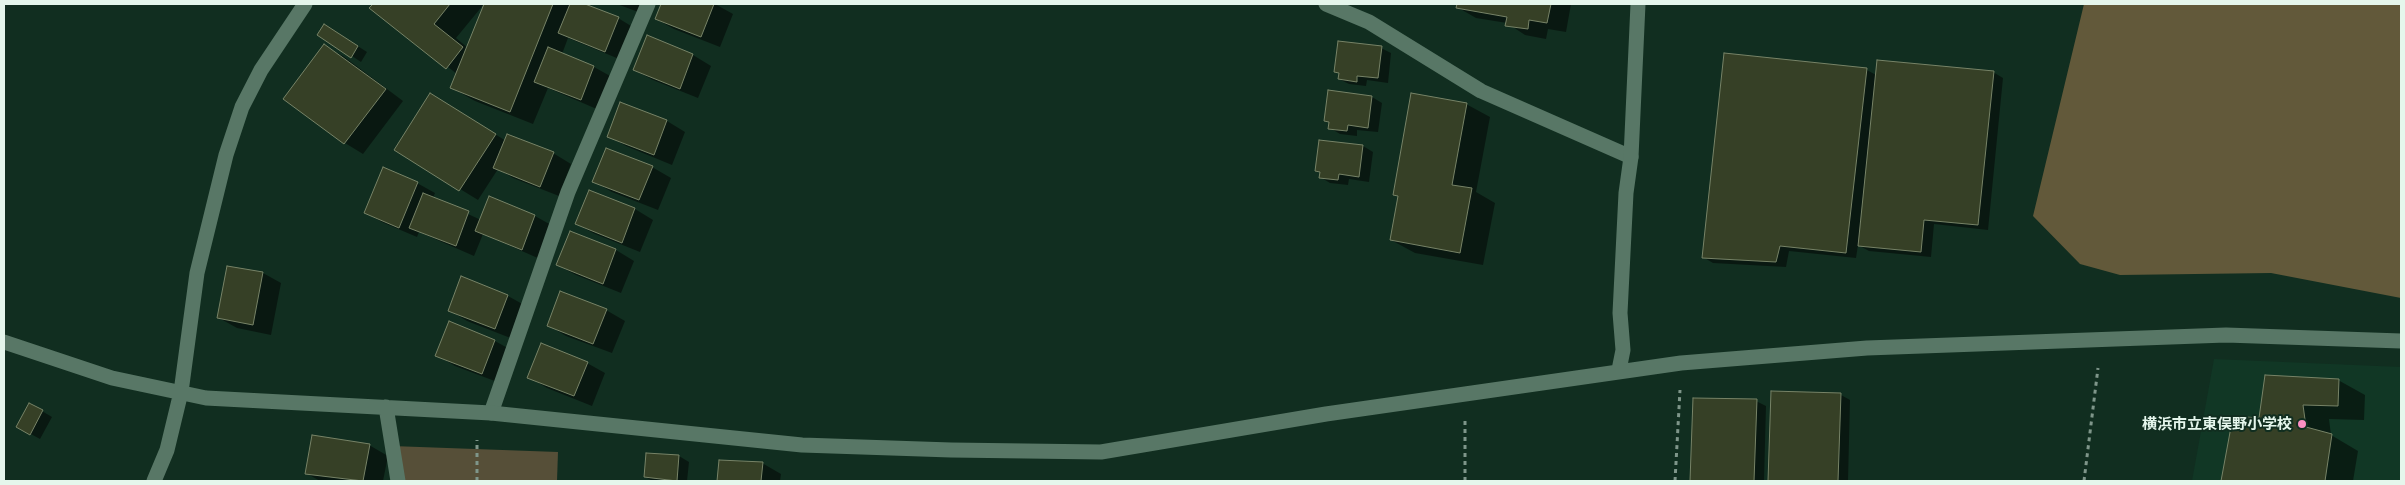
<!DOCTYPE html>
<meta charset="utf-8">
<style>
body{margin:0}
#map{position:relative;width:2405px;height:485px;overflow:hidden;background:#112e20;font-family:Inter,sans-serif}
canvas{display:block}
.frame{position:absolute;inset:0;border:5px solid #e5f6ec;pointer-events:none}
</style>
<div id="map">
<canvas width="2405" height="485"></canvas>
<div class="frame"></div>
</div>
<script>
const ctx = document.querySelector('canvas').getContext('2d');
ctx.lineJoin = 'round';
function fill(path, color) { ctx.fillStyle = color; ctx.fill(path, 'evenodd'); }
const toPath = rows => new Path2D(rows.map(r => 'M' + r).join(''));
function trace(path, color, width, dash) { ctx.strokeStyle = color; ctx.lineWidth = width; ctx.lineCap = dash ? 'butt' : 'round'; ctx.setLineDash(dash || []); ctx.stroke(path); }
function drawText(font, color, halo, rows, align = 'center') {
  ctx.font = font + ' Inter,"Noto Sans JP",sans-serif'; ctx.lineWidth = 4; ctx.setLineDash([]); ctx.textBaseline = 'middle'; ctx.strokeStyle = halo; ctx.fillStyle = color; for (const [text, x, y, turn = 0] of rows) {
    ctx.save(); ctx.translate(x, y); ctx.rotate((+turn || 0) * Math.PI / 180); ctx.textAlign = isNaN(turn) ? turn : align; if (halo) ctx.strokeText(text, 0, 0); ctx.fillText(text, 0, 0); ctx.restore();
  }
}
fill(toPath([
 [2214,359,2401,367,2401,481,2192,481]
]), '#113725');
fill(toPath([
 [392,446,558,452,557,481,398,481]
]), '#564f38');
fill(toPath([
 [2084,4,2401,4,2401,298,2271,273,2120,275,2080,264,2033,216]
]), '#62593a');
fill(toPath([
 [374,4,484,4,456,38,468,48,485,4,582,4,618,18,636,29,624,61,568,38,562,54,594,67,612,77,599,110,548,88,533,124,475,101,452,88,457,74,371,7],
 [617,4,650,4,646,15],
 [662,4,715,4,733,14,720,47,674,29,656,19],
 [1458,4,1571,4,1566,32,1548,29,1546,39,1525,35,1507,23,1476,18,1457,7],
 [334,31,367,52,361,62,352,56],
 [647,37,693,55,711,66,698,98,653,80,634,70],
 [324,46,343,56,403,101,363,154,345,143,285,99],
 [1381,48,1391,53,1388,83,1367,80,1366,86,1349,84,1339,79,1340,74,1335,71],
 [1725,55,1867,70,1876,75,1993,72,2003,78,1988,230,1934,224,1931,257,1869,251,1858,245,1856,258,1789,251,1786,267,1713,263,1703,257],
 [1329,92,1372,97,1382,103,1378,132,1357,130,1357,136,1340,134,1330,128,1330,123,1326,121],
 [621,103,667,121,685,132,672,165,626,146,608,136],
 [1466,104,1490,117,1476,192,1495,203,1483,265,1415,253,1391,240,1399,197,1394,194],
 [449,105,506,141,553,153,571,164,559,196,513,178,498,169,478,200,395,149],
 [1363,146,1373,152,1369,182,1349,179,1348,185,1330,183,1320,177,1321,173,1316,170],
 [607,149,652,167,671,178,658,210,612,192,594,182],
 [417,183,435,193,433,198,481,220,490,198,535,216,553,226,540,259,483,234,474,256,419,232,417,237,384,223,365,213],
 [589,191,635,209,653,220,640,252,595,234,576,224],
 [571,232,616,250,634,261,621,293,576,275,557,265],
 [263,273,281,283,271,335,237,328,219,318],
 [462,278,508,296,526,306,513,339,467,321,449,310],
 [606,310,625,321,612,353,566,336,548,325],
 [450,323,495,341,513,351,500,383,455,366,437,355],
 [587,363,605,373,592,406,547,388,529,377],
 [2338,380,2365,395,2364,420,2329,419,2331,435,2358,451,2353,481,2223,481,2234,418,2260,419],
 [1773,392,1841,395,1850,400,1848,481,1769,481],
 [1694,400,1756,401,1766,406,1764,481,1692,481],
 [30,404,52,417,40,439,18,427],
 [369,445,388,456,383,481,320,481,306,473],
 [679,456,689,462,687,481,653,481,645,477],
 [720,461,762,463,781,474,780,481,718,481]
]), '#0007');
const building = toPath([
 [373,4,450,4,434,24,463,47,446,69,369,8,373,4],
 [484,4,553,4,510,112,450,88,484,4],
 [570,4,585,4,619,17,605,52,558,33,570,4],
 [661,4,714,4,701,37,655,19,661,4],
 [1457,4,1551,4,1547,23,1529,20,1528,29,1505,26,1507,17,1456,8,1457,4],
 [324,24,358,46,351,58,317,35,324,24],
 [647,35,693,54,680,89,633,70,647,35],
 [1338,41,1382,46,1378,78,1357,76,1357,82,1338,79,1339,73,1334,72,1338,41],
 [324,44,386,89,344,144,283,99,324,44],
 [548,47,594,66,581,100,534,82,548,47],
 [1724,53,1867,68,1846,253,1780,246,1776,262,1702,258,1724,53],
 [1877,60,1994,71,1978,225,1924,220,1921,252,1858,246,1877,60],
 [1328,90,1372,96,1368,128,1348,125,1347,131,1328,129,1329,122,1324,121,1328,90],
 [430,93,496,134,459,191,394,150,430,93],
 [1411,93,1467,103,1452,185,1472,188,1460,253,1390,240,1398,196,1393,195,1411,93],
 [620,102,667,120,654,155,607,137,620,102],
 [507,134,554,152,540,187,493,168,507,134],
 [1319,140,1363,145,1359,177,1339,174,1338,180,1319,178,1320,172,1315,171,1319,140],
 [606,148,653,166,639,200,592,182,606,148],
 [383,167,418,182,399,228,364,213,383,167],
 [589,190,635,208,622,243,575,224,589,190],
 [423,193,469,211,456,246,409,228,423,193],
 [489,196,535,215,522,250,475,231,489,196],
 [570,231,616,249,603,284,556,265,570,231],
 [227,266,263,272,253,325,217,318,227,266],
 [461,276,508,295,495,329,448,311,461,276],
 [560,291,607,309,593,344,547,326,560,291],
 [449,321,495,340,482,374,435,356,449,321],
 [541,343,588,362,574,396,527,378,541,343],
 [2265,375,2339,379,2338,406,2303,405,2306,427,2332,434,2325,481,2221,481,2233,416,2259,418,2265,375],
 [1771,391,1841,393,1838,481,1768,481,1771,391],
 [1693,398,1757,399,1754,481,1690,481,1693,398],
 [29,403,43,410,30,435,16,427,29,403],
 [312,435,370,444,363,481,305,474,312,435],
 [646,453,679,455,677,481,644,477,646,453],
 [719,460,763,462,761,481,717,481,719,460]
]);
fill(building, '#364026');
trace(building, '#778367', 1);
trace(toPath([
 [477,481,477,440],
 [1465,481,1465,421],
 [1675,481,1680,390],
 [2084,481,2098,368]
]), '#7f968a', 3, [4, 4]);
trace(toPath([
 [1326,4,1369,22,1481,91,1631,157],
 [491,413,568,192,648,4]
]), '#587766', 15);
trace(toPath([
 [4,342,112,378,206,398,491,413,802,445,951,450,1101,452,1326,414,1681,363,1867,348,2226,335,2401,341],
 [1619,370,1623,350,1620,313,1626,193,1631,157,1638,4],
 [386,407,398,481],
 [154,481,167,450,181,392,197,273,226,155,242,107,261,70,305,4]
]), '#587766', 15);
for (const [x, y, r, color] of [
 [2302,424,5,"#fc8fc2"]
]) { const dot = new Path2D(); dot.arc(x, y, r, 0, 2 * Math.PI); ctx.fillStyle = color; ctx.fill(dot); trace(dot, '#112e20', 2); }
drawText('bold 15px', '#e5f6ec', '#112e20', [
 ["横浜市立東俣野小学校",2292,424]
], 'right');
</script>
